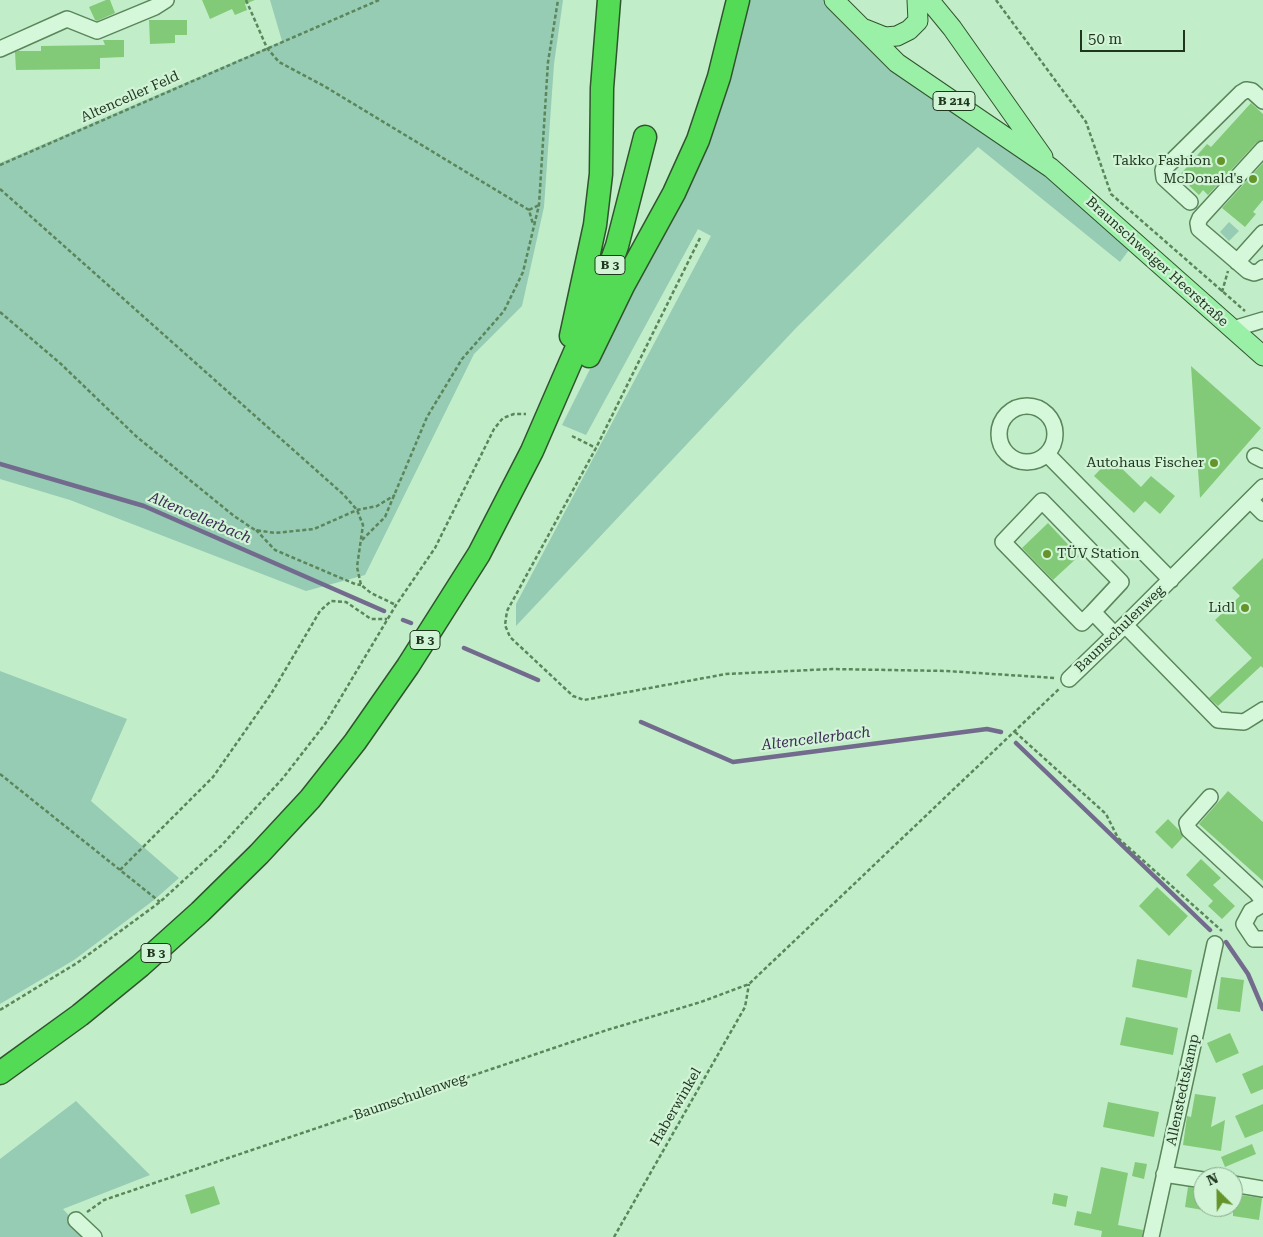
<!DOCTYPE html>
<meta charset="utf-8">
<style>
body{margin:0}
#map{position:relative;width:1263px;height:1237px;overflow:hidden;background:#c2edc9;font-family:"Roboto Serif",serif}
canvas{display:block}
.north{position:absolute;left:1193px;top:1167px;width:50px;height:50px;box-sizing:border-box;background:#d1f4d7;border:1px solid #8aa88d;border-radius:50%;rotate:337deg;font-size:14px;font-weight:700;line-height:20px;text-align:center;color:#1f361d}
.north::after{content:'';display:block;margin:auto;width:18px;height:22px;background:#65942b;clip-path:polygon(50% 0,100% 100%,50% 72%,0 100%)}
.scale{position:absolute;left:1080px;top:30px;width:105px;height:22px;box-sizing:border-box;border:2px solid #1f361d;border-top:0;padding-left:6px;font-size:15px;line-height:18px;white-space:nowrap;color:#1f361d;-webkit-text-stroke:4px #d1f4d7;paint-order:stroke}
</style>
<div id="map">
<canvas width="1263" height="1237"></canvas>
<div class="north">N</div>
<div class="scale">50 m</div>
</div>
<script>
const ctx = document.querySelector('canvas').getContext('2d');
ctx.lineJoin = 'round';
function fill(path, color) { ctx.fillStyle = color; ctx.fill(path, 'evenodd'); }
const toPath = rows => new Path2D(rows.map(r => 'M' + r).join(''));
function trace(path, color, width, dash) { ctx.strokeStyle = color; ctx.lineWidth = width; ctx.lineCap = dash ? 'butt' : 'round'; ctx.setLineDash(dash || []); ctx.stroke(path); }
function drawText(font, color, halo, rows, align = 'center') {
  ctx.font = font + ' "Roboto Serif",serif'; ctx.lineWidth = 4.5; ctx.setLineDash([]); ctx.textBaseline = 'middle'; ctx.strokeStyle = halo; ctx.fillStyle = color; for (const [text, x, y, turn = 0] of rows) {
    ctx.save(); ctx.translate(x, y); ctx.rotate((+turn || 0) * Math.PI / 180); ctx.textAlign = isNaN(turn) ? turn : align; if (halo) ctx.strokeText(text, 0, 0); ctx.fillText(text, 0, 0); ctx.restore();
  }
}
fill(toPath([
 [270,0,563,0,554,64,544,207,522,306,474,354,365,575,306,591,70,500,0,479,0,163,282,41],
 [743,0,825,0,1047,174,1129,250,1120,262,978,147,796,328,516,626,516,604,711,236,698,229,586,435,562,425,631,287],
 [1229,222,1239,231,1229,241,1220,232],
 [0,671,127,719,91,801,179,878,154,900,74,960,0,1004],
 [76,1101,150,1175,63,1209,89,1237,0,1237,0,1159]
]), '#96cbb4');
trace(toPath([
 [0,464,144,506,384,611],
 [403,620,411,623],
 [464,648,538,680],
 [641,722,733,762,987,729,1001,732],
 [1016,743,1210,930],
 [1226,942,1248,974,1263,1009]
]), '#726b8d', 4.5);
fill(toPath([
 [106,0,110,0,115,13,97,21,95,20,89,7],
 [202,0,255,0,245,4,247,10,235,15,232,9,210,19],
 [149,20,187,20,187,35,175,35,175,43,150,44],
 [103,40,124,40,124,57,100,58,100,69,16,70,15,52,18,51,41,51,41,46,105,45],
 [1251,103,1263,114,1263,140,1256,143,1208,195,1203,190,1199,195,1179,176,1207,144,1211,147],
 [1263,163,1263,200,1253,212,1256,214,1245,227,1222,208],
 [1191,366,1261,428,1200,498,1197,455],
 [1111,458,1141,487,1151,476,1175,496,1160,514,1145,501,1134,513,1094,476],
 [1048,523,1079,556,1053,580,1022,548],
 [1263,558,1263,668,1261,666,1218,706,1209,698,1252,658,1215,620,1240,596,1232,588],
 [1228,791,1263,822,1263,881,1199,824],
 [1168,819,1179,830,1183,837,1172,849,1155,832],
 [1201,859,1221,878,1213,885,1235,906,1222,919,1208,906,1213,901,1186,875],
 [1157,887,1188,916,1169,936,1139,906],
 [1137,959,1192,970,1187,998,1132,987],
 [1221,977,1244,980,1240,1012,1217,1009],
 [1126,1017,1178,1028,1173,1055,1120,1045],
 [1230,1033,1239,1053,1216,1063,1207,1043],
 [1263,1065,1263,1089,1251,1094,1242,1074],
 [1195,1094,1216,1097,1211,1127,1225,1120,1221,1151,1183,1145,1187,1116,1191,1117],
 [1108,1102,1159,1112,1154,1137,1103,1127],
 [1263,1104,1263,1131,1245,1138,1235,1116],
 [1252,1144,1256,1154,1225,1167,1221,1157],
 [1135,1162,1147,1164,1144,1179,1132,1176],
 [1101,1167,1128,1173,1118,1225,1143,1230,1142,1237,1101,1237,1102,1231,1074,1225,1077,1211,1091,1214],
 [214,1186,220,1204,191,1214,185,1195],
 [1188,1187,1203,1189,1203,1210,1185,1207],
 [1054,1193,1068,1196,1066,1207,1052,1204],
 [1233,1194,1262,1198,1259,1220,1233,1216]
]), '#83ca78');
const minor = toPath([
 [0,49,67,19,97,31,155,7,166,0],
 [1263,149,1200,218,1198,223,1199,229,1248,271,1254,273,1260,271,1263,268],
 [1190,202,1164,178,1163,170,1241,93,1246,90,1252,91,1263,101],
 [1237,262,1263,233],
 [1233,329,1263,320],
 '999 434a28 28 0 1 1 56 0a28 28 0 1 1-56 0Z',
 [1047,454,1171,580],
 [1255,456,1263,460],
 [1250,500,1263,513],
 [1093,612,1082,623,1003,542,1042,501,1121,582,1093,612,1115,635],
 [1125,625,1218,720,1244,722,1263,710],
 [1069,679,1125,625,1263,487],
 [1210,797,1187,823,1189,830,1257,893,1263,901],
 [1263,904,1251,911,1244,924,1254,939,1263,939],
 [1164,1174,1203,1180],
 [1233,1184,1263,1189],
 [76,1220,94,1237],
 [1151,1237,1215,944]
]);
const major = toPath([
 [834,0,897,63,1051,168,1263,356],
 [929,0,952,28,1043,157],
 [865,29,885,37,897,36,909,30,918,21,917,0]
]);
const highway = toPath([
 [571,336,595,225,601,174,602,88,609,0],
 [589,356,623,286,674,193,698,140,719,77,738,0],
 [0,1073,80,1015,140,966,200,912,259,854,310,799,355,742,408,666,479,554,532,451,598,299,617,246,645,137]
]);
trace(minor, '#5a865a', 18);
trace(major, '#31542e', 21);
trace(highway, '#31542e', 25);
trace(toPath([
 [246,0,267,48,279,62,324,86,529,210,533,224],
 [996,0,1086,122,1111,194,1245,311],
 [0,165,379,0],
 [0,189,344,495,357,510,363,525,357,567,361,585,371,593,396,605],
 [529,210,539,205],
 [700,238,596,448,507,611,505,625,510,637,573,696,584,700,726,674,832,669,947,671,1055,678],
 [1222,292,1228,271],
 [0,312,61,364,137,437,234,516,255,530,275,533,314,529,357,510,377,506,395,495],
 [572,436,596,448],
 [256,530,275,550,355,584,361,585],
 [362,540,385,517,427,417,462,359,504,311,523,272,539,205,548,62,558,0],
 [1015,732,1106,814,1118,838,1222,931],
 [0,774,160,902],
 [120,870,213,777,271,694,320,611,331,601,346,602,371,619,387,619],
 [0,1010,77,963,160,902,221,846,283,778,325,724,396,605,435,548,494,429,503,418,514,414,526,414],
 [87,1212,104,1200,607,1030,701,1002,749,984,1059,689],
 [614,1237,745,1007,749,984]
]), '#5a865a', 2.5, [4, 2.5]);
trace(minor, '#d5f8da', 15);
trace(major, '#9af0a6', 19);
trace(highway, '#54db56', 22);
for (const [x, y, r, color] of [
 [1221,161,5,"#65942b"],
 [1253,179,5,"#65942b"],
 [1214,463,5,"#65942b"],
 [1047,554,5,"#65942b"],
 [1245,608,5,"#65942b"]
]) { const dot = new Path2D(); dot.arc(x, y, r, 0, 2 * Math.PI); ctx.fillStyle = color; ctx.fill(dot); trace(dot, '#d1f4d7', 2); }
for (const [x, y, w] of [
 [954,101,42],
 [610,265,30],
 [425,640,30],
 [156,953,30]
]) { const box = new Path2D(); box.roundRect(x - w / 2, y - 9.5, w, 19, 4); ctx.fillStyle = '#d1f4d7'; ctx.fill(box); trace(box, '#1f361d', 1); }
drawText('bold 12px', '#1f361d', null, [
 ["B 214",954,101],
 ["B 3",610,265],
 ["B 3",425,640],
 ["B 3",156,953]
]);
drawText('14px', '#1f361d', '#d1f4d7', [
 ["Altenceller Feld",130,97,-24],
 ["Braunschweiger Heerstraße",1157,262,42],
 ["Baumschulenweg",1120,629,-44],
 ["Allenstedtskamp",1183,1090,-78],
 ["Baumschulenweg",410,1097,-19],
 ["Haberwinkel",676,1107,-60]
]);
drawText('14px', '#1f361d', '#d1f4d7', [
 ["Takko Fashion",1211,161],
 ["McDonald's",1243,179],
 ["Autohaus Fischer",1204,463],
 ["TÜV Station",1057,554,"left"],
 ["Lidl",1235,608]
], 'right');
drawText('italic 15px', '#3d2d56', '#d1f4d7', [
 ["Altencellerbach",200,518,23],
 ["Altencellerbach",816,739,-7]
]);
</script>
